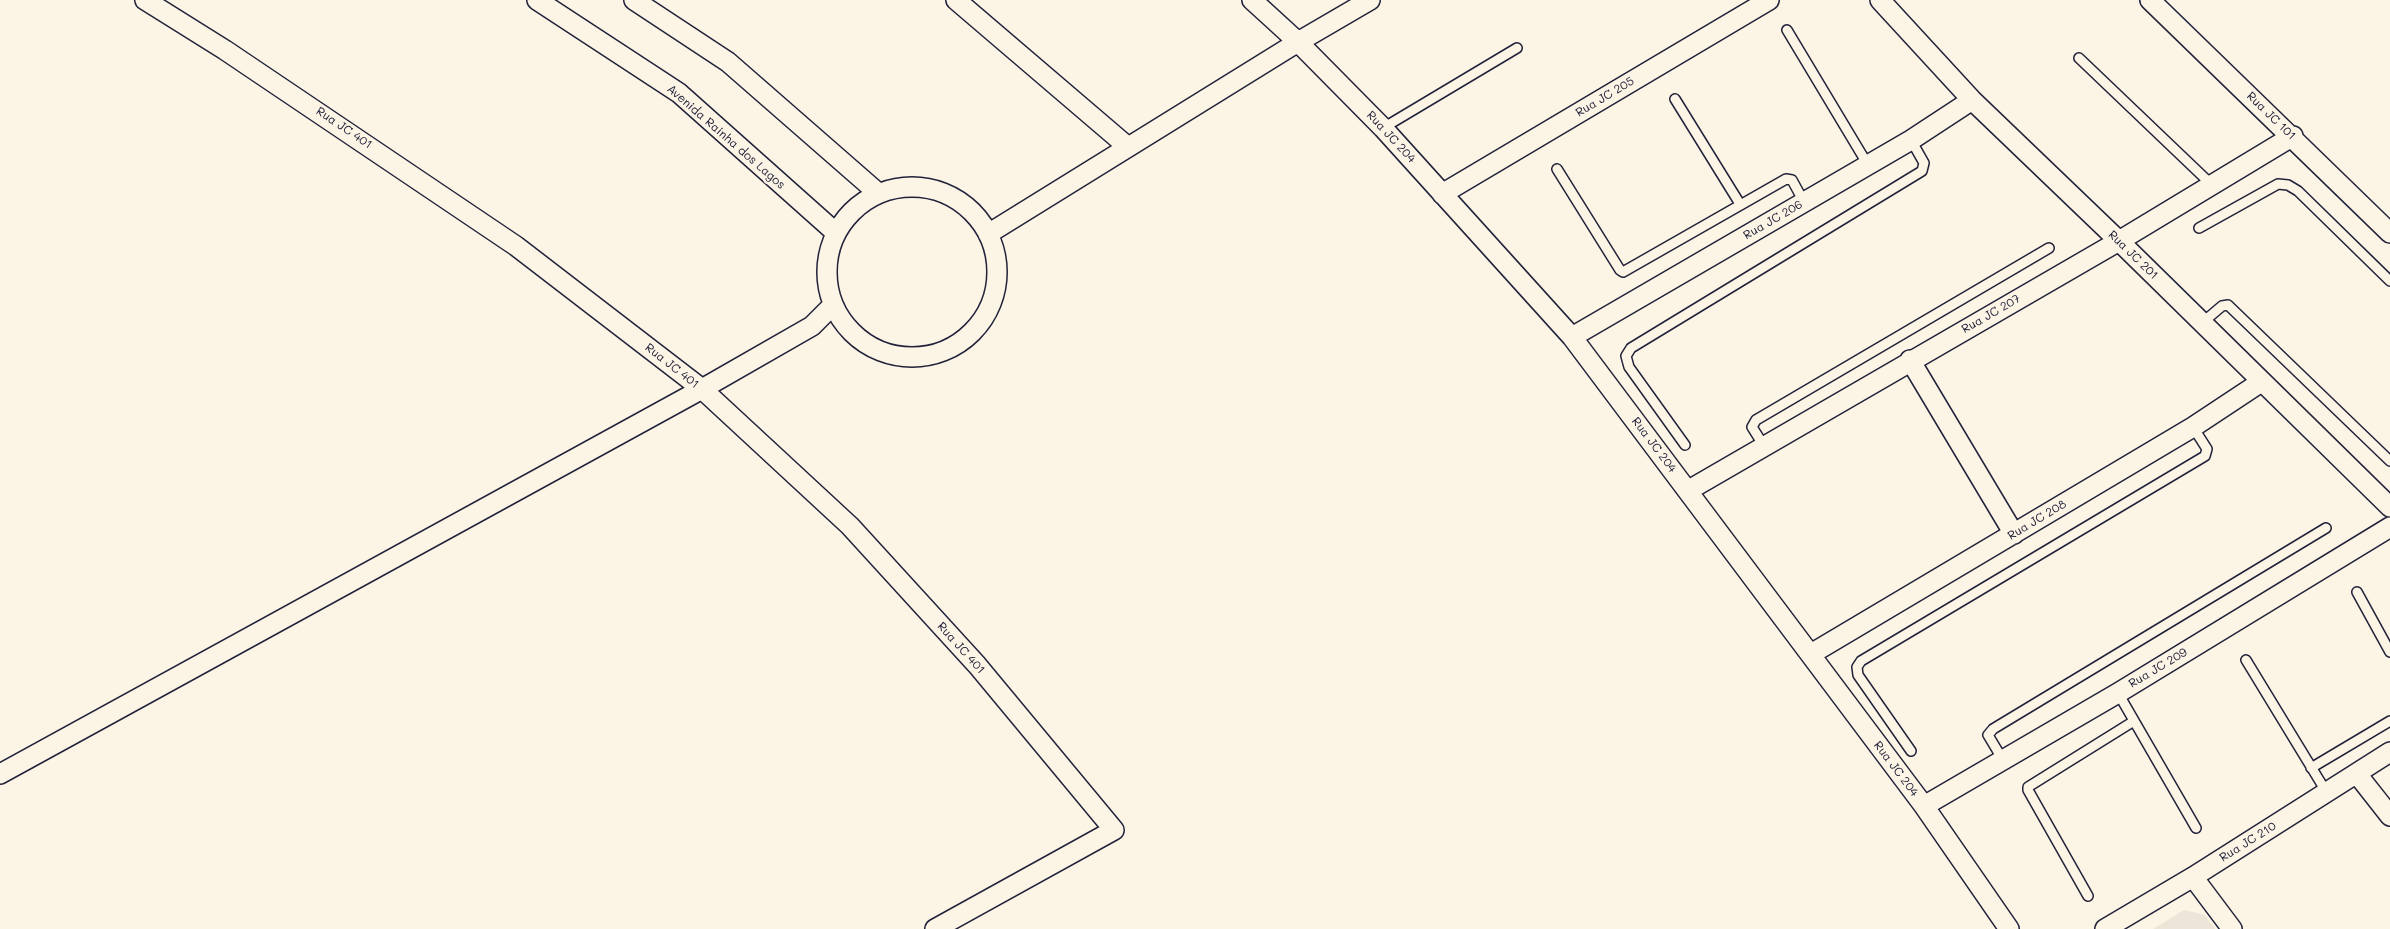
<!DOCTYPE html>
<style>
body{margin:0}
canvas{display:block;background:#fcf5e5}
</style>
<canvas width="2390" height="929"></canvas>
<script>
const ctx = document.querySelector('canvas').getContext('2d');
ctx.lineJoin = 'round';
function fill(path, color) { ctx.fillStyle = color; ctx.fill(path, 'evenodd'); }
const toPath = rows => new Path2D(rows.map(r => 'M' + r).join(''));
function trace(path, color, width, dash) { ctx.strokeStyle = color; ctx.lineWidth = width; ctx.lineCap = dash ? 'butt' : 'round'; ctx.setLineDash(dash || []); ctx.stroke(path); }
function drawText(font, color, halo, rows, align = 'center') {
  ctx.font = font + ' Mali,sans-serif'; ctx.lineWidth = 5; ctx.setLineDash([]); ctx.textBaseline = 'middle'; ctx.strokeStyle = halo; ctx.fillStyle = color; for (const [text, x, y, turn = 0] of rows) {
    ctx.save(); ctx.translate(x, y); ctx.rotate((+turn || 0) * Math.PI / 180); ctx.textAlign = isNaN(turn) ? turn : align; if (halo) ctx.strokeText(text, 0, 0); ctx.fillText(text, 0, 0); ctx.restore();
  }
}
fill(toPath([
 [2184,910,2205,915,2215,929,2153,929]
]), '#ece5d8');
const service = toPath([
 [1787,30,1868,165],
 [2079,58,2212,185],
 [1675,99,1740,204],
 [1383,128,1517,48],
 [1557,169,1620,270,1623,272,1786,179,1792,180,1804,202],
 [2199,228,2278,184,2288,185,2298,191,2390,281],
 [2202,323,2222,306,2228,305,2390,461],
 [1685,445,1629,367,1626,356,1631,348,1922,171,1924,163,1911,140],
 [1764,446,1752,427,1756,420,2049,248],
 [2357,592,2390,652],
 [2246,660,2327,793],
 [2118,693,2196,828],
 [1911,751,1858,675,1857,667,1861,661,2205,456,2207,449,2193,427],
 [2003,760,1988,735,1993,729,2326,528],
 [2311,768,2390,721],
 [2088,896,2028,790,2028,787,2134,721]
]);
const minor = toPath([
 [145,0,225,50,516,246,702,389,850,526,977,665,1114,830,935,929],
 [537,0,679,93,835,232],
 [634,0,728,62,878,193],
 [956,0,1128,147],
 [1252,0,1298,42,1383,128,1572,337,1924,806,2009,929],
 [1880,0,1972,100,2119,241,2390,507],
 [2150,0,2390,233],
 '827 272a85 85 0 1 1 170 0a85 85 0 1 1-170 0Z',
 [1442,194,1769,0],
 [988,234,1298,42,1370,0],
 [1572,337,1911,140,1972,100],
 [1910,360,2014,534],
 [1689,490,2119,241,2293,136],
 [1811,654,2193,427,2261,382],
 [0,774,702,389,812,326,833,305],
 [2357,774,2390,816],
 [1924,806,2118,693,2390,527],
 [2193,877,2232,929],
 [2105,929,2193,877,2390,752]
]);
trace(service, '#22223b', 12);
trace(minor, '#22223b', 22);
trace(service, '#fcf5e5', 9);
trace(minor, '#fcf5e5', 19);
drawText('12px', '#22223b', '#fcf5e5', [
 ["Rua JC 205",1605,97,-31],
 ["Rua JC 101",2271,116,44],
 ["Rua JC 401",344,128,34],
 ["Avenida Rainha dos Lagos",726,137,41],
 ["Rua JC 204",1391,137,47],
 ["Rua JC 206",1773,220,-30],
 ["Rua JC 201",2133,255,44],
 ["Rua JC 207",1991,314,-30],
 ["Rua JC 401",672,366,38],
 ["Rua JC 204",1654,445,53],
 ["Rua JC 208",2037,520,-31],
 ["Rua JC 401",961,648,48],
 ["Rua JC 209",2158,668,-31],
 ["Rua JC 204",1896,769,53],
 ["Rua JC 210",2248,842,-32]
]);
</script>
